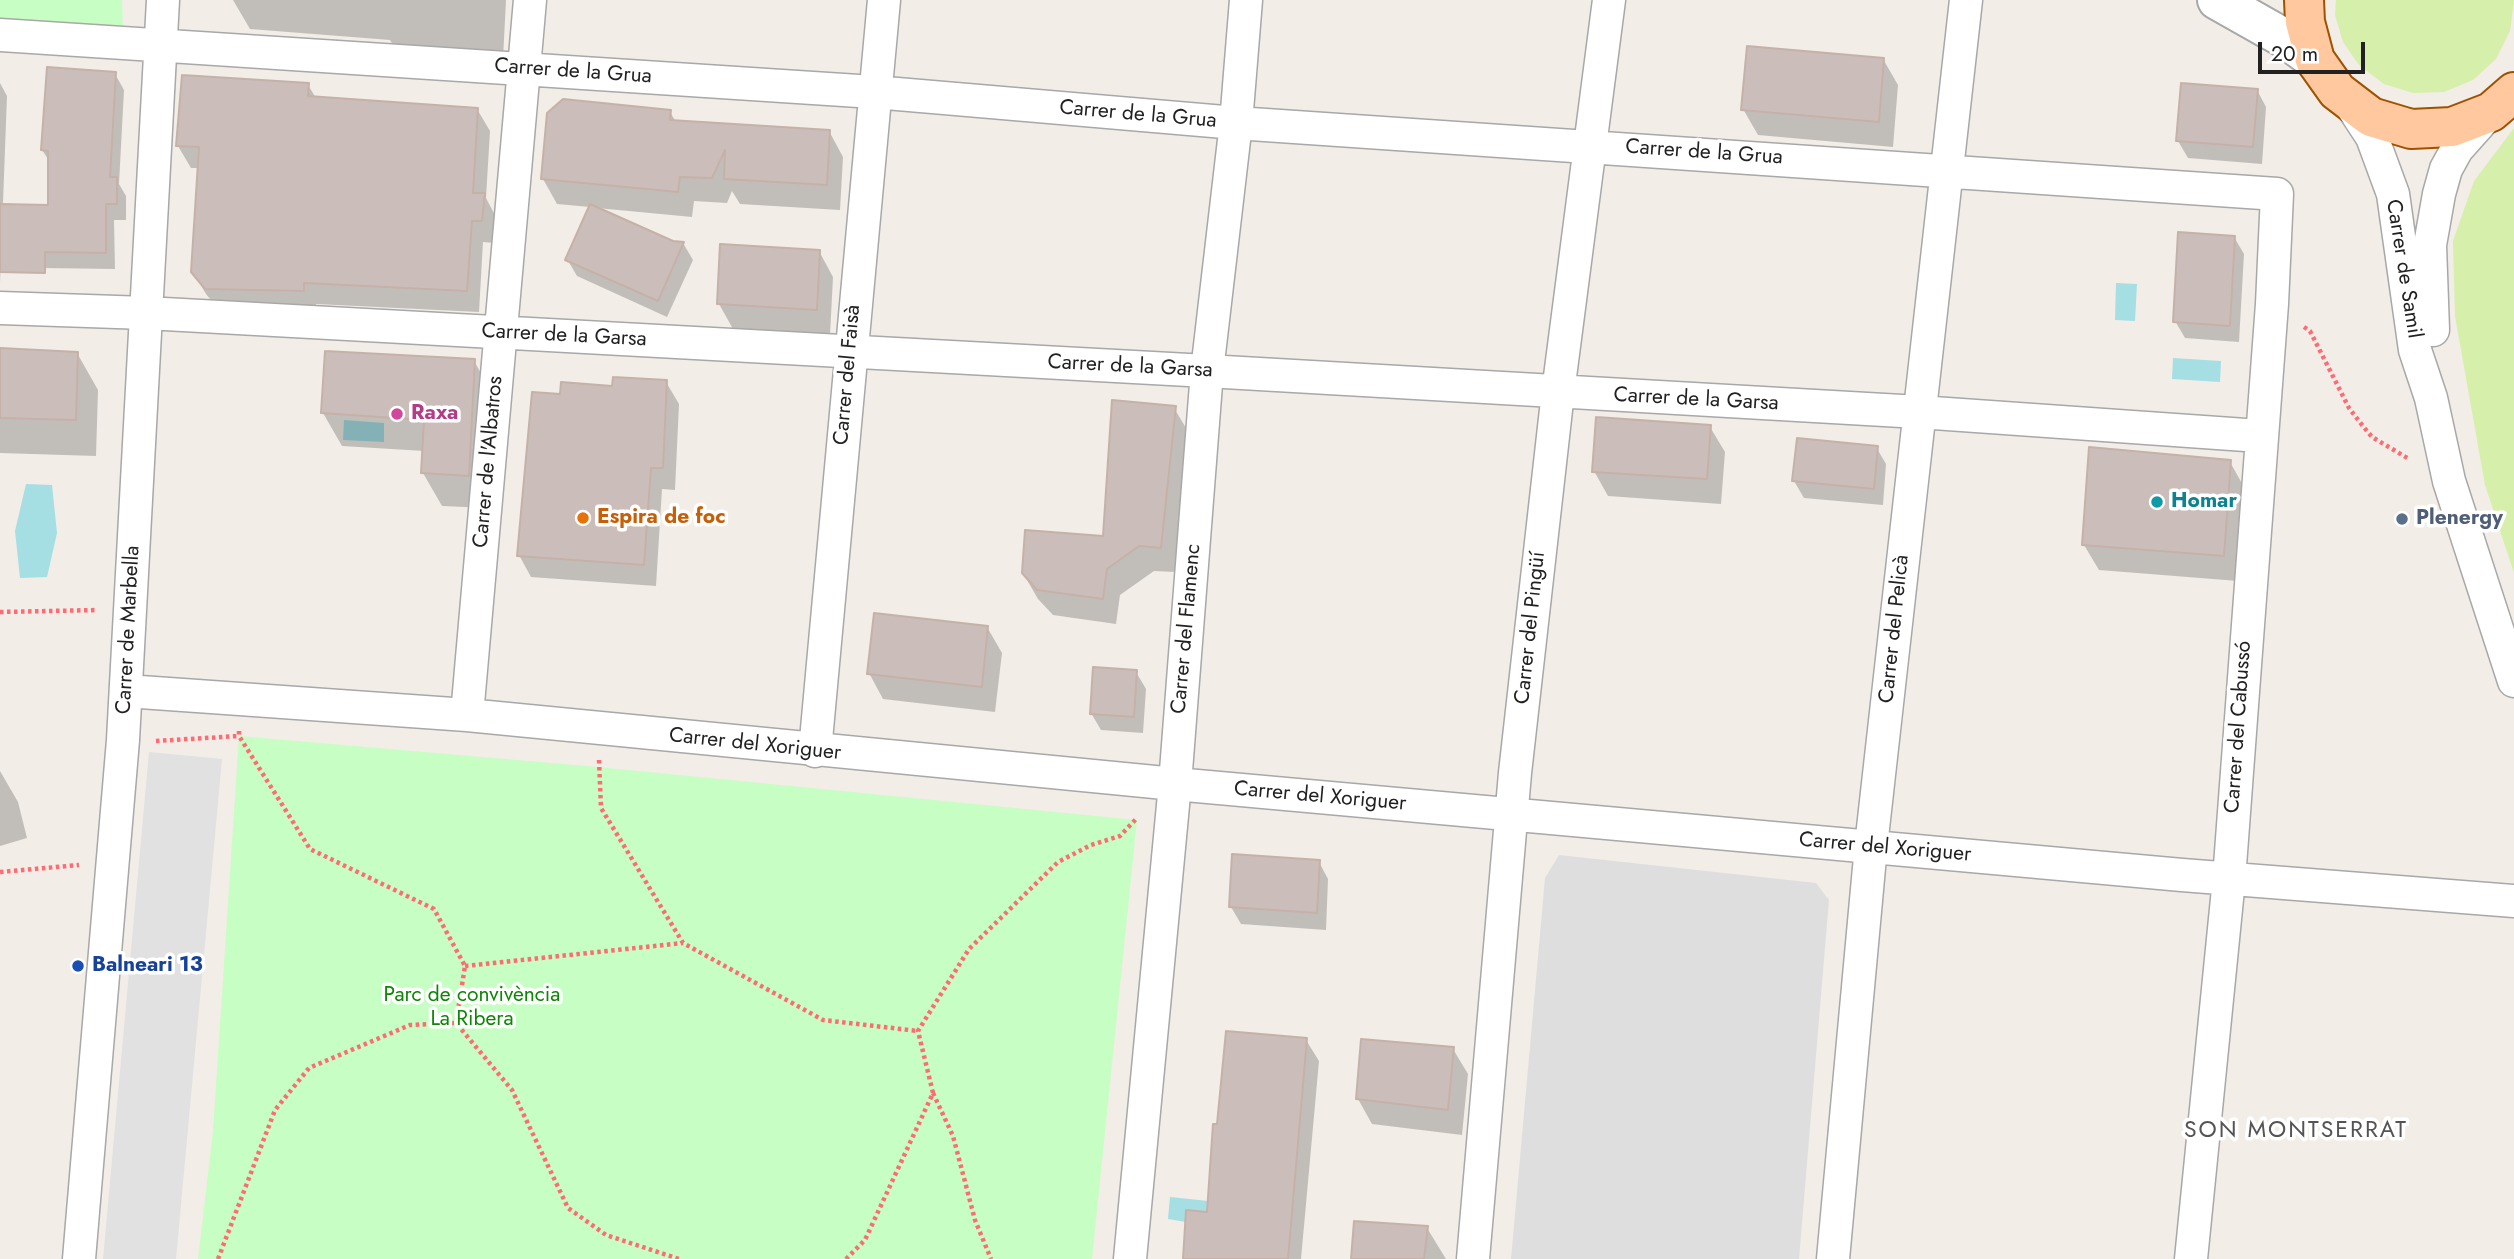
<!DOCTYPE html>
<meta charset="utf-8">
<style>
body{margin:0}
#map{position:relative;width:2514px;height:1259px;overflow:hidden;background:#f2ede7;font-family:Jost,sans-serif}
canvas{display:block}
.scale{position:absolute;left:2258px;top:42px;width:107px;height:32px;box-sizing:border-box;border:4px solid #212121;border-top:0;padding-left:9px;font-size:21px;line-height:24px;white-space:nowrap;color:#212121;-webkit-text-stroke:5px #fff;paint-order:stroke}
</style>
<div id="map">
<canvas width="2514" height="1259"></canvas>
<div class="scale">20 m</div>
</div>
<script>
const ctx = document.querySelector('canvas').getContext('2d');
ctx.lineJoin = 'round';
function fill(path, color) { ctx.fillStyle = color; ctx.fill(path, 'evenodd'); }
const toPath = rows => new Path2D(rows.map(r => 'M' + r).join(''));
function trace(path, color, width, dash) { ctx.strokeStyle = color; ctx.lineWidth = width; ctx.lineCap = dash ? 'butt' : 'round'; ctx.setLineDash(dash || []); ctx.stroke(path); }
function drawText(font, color, halo, rows, align = 'center') {
  ctx.font = font + ' Jost,sans-serif'; ctx.lineWidth = 7; ctx.setLineDash([]); ctx.textBaseline = 'middle'; ctx.strokeStyle = halo; ctx.fillStyle = color; for (const [text, x, y, turn = 0] of rows) {
    ctx.save(); ctx.translate(x, y); ctx.rotate((+turn || 0) * Math.PI / 180); ctx.textAlign = isNaN(turn) ? turn : align; if (halo) ctx.strokeText(text, 0, 0); ctx.fillText(text, 0, 0); ctx.restore();
  }
}
fill(toPath([
 [1559,855,1816,883,1829,900,1799,1259,1511,1259,1545,878]
]), '#dfdede');
fill(toPath([
 [2336,0,2514,0,2510,31,2496,59,2473,80,2444,92,2413,93,2384,84,2359,65,2343,42,2335,15],
 [2514,128,2514,573,2485,485,2455,316,2453,241,2474,181]
]), '#d6efaa');
fill(toPath([
 [0,0,122,0,123,30,0,20],
 [239,736,598,767,1137,820,1092,1259,198,1259,213,1131]
]), '#c7fec3');
fill(toPath([
 [149,752,222,759,176,1259,103,1259]
]), '#e1e1e1');
fill(toPath([
 [2116,283,2137,284,2135,321,2115,320],
 [2173,358,2221,361,2220,382,2172,379],
 [344,420,384,423,384,442,343,440],
 [26,484,52,485,57,533,47,577,20,578,15,531],
 [1170,1197,1208,1201,1207,1212,1186,1222,1168,1219]
]), '#a5dee3');
fill(toPath([
 [233,0,506,0,503,59,399,56,390,40,250,29],
 [1883,59,1898,85,1893,147,1758,135,1743,109],
 [115,74,124,90,119,184,126,196,126,220,114,220,115,269,44,268,34,251,50,207,50,162,42,150],
 [0,83,7,96,0,283],
 [308,85,316,98,477,109,490,131,486,198,496,217,494,243,483,242,479,312,316,304,315,312,219,310,206,294,193,272,200,168,191,168,178,146],
 [2257,90,2266,107,2262,164,2188,158,2178,141],
 [670,112,676,122,829,131,843,157,840,210,740,204,732,191,727,203,694,201,692,217,597,208,672,243,683,243,693,260,667,317,577,276,567,259,590,207,557,204,543,179],
 [2234,237,2244,254,2239,342,2185,338,2175,321],
 [819,251,833,277,830,335,733,329,719,304],
 [0,350,77,353,98,390,96,456,0,453],
 [474,361,493,394,487,508,442,506,423,473,424,451,342,446,323,413],
 [666,382,679,404,675,490,662,489,656,586,531,577,519,555,614,388],
 [1174,408,1189,433,1175,572,1154,571,1120,595,1116,624,1053,615,1038,599,1023,573,1104,538],
 [1710,427,1725,452,1721,504,1608,496,1594,471],
 [1876,447,1886,464,1883,505,1804,498,1794,481],
 [2230,462,2244,487,2238,581,2099,570,2084,545],
 [987,627,1002,653,995,712,883,699,869,673],
 [1136,672,1146,689,1143,733,1101,730,1091,713],
 [0,771,18,802,27,838,0,846],
 [1319,862,1328,879,1326,930,1241,924,1231,907],
 [1306,1040,1319,1061,1301,1259,1185,1259,1209,1214,1218,1126],
 [1453,1049,1468,1074,1462,1135,1372,1124,1358,1099],
 [1427,1228,1446,1259,1353,1259]
]), '#0003');
const building = toPath([
 [1747,46,1884,58,1879,122,1741,110,1747,46],
 [47,67,116,72,110,177,117,177,117,204,106,204,106,253,45,252,45,273,0,272,0,204,48,205,48,151,41,150,47,67],
 [182,75,309,83,308,96,478,108,473,193,485,193,482,221,472,221,467,291,304,283,304,291,205,289,191,272,199,147,176,146,182,75],
 [2181,83,2258,89,2253,147,2176,141,2181,83],
 [563,99,671,110,670,120,830,130,827,185,724,179,725,150,712,178,680,177,678,192,541,179,547,113,563,99],
 [590,204,673,241,684,242,658,301,565,260,590,204],
 [2178,232,2235,236,2230,326,2173,322,2178,232],
 [720,244,820,250,817,310,717,304,720,244],
 [0,348,78,352,76,420,0,418,0,348],
 [325,351,475,359,469,476,421,473,424,420,321,413,325,351],
 [613,377,667,380,663,468,651,468,644,565,517,556,532,392,560,394,561,382,612,386,613,377],
 [1112,400,1176,406,1161,548,1139,546,1107,569,1103,599,1037,590,1022,573,1025,530,1103,536,1112,400],
 [1596,417,1711,425,1707,479,1592,472,1596,417],
 [1797,438,1878,446,1874,489,1792,481,1797,438],
 [2089,447,2231,460,2224,556,2082,545,2089,447],
 [874,613,988,626,982,687,867,674,874,613],
 [1093,667,1137,670,1134,717,1090,714,1093,667],
 [1232,854,1320,860,1317,913,1229,907,1232,854],
 [1226,1031,1307,1038,1288,1259,1183,1259,1186,1210,1207,1212,1213,1124,1217,1124,1226,1031],
 [1361,1039,1454,1047,1448,1110,1356,1099,1361,1039],
 [1354,1221,1428,1226,1424,1259,1351,1259,1354,1221]
]);
fill(building, '#cbbeba');
trace(building, '#c5b1a8', 2);
const minor = toPath([
 [0,35,874,92,1236,123,2277,194,2272,304,2229,879,2191,1259],
 [2351,105,2372,137,2393,194,2415,350,2431,398,2449,481,2514,681],
 [0,308,146,313,1207,371,1919,412,2260,436],
 [2433,330,2430,245,2439,194,2446,169,2457,149,2490,112],
 [126,691,467,715,1175,784,2182,875,2514,901],
 [467,715,530,0],
 [815,751,884,0],
 [79,1259,123,740,163,0],
 [1130,1259,1175,784,1207,371,1236,123,1246,0],
 [1473,1259,1515,773,1558,392,1609,0],
 [1833,1259,1871,846,1966,0]
]);
const tertiary = toPath([
 [2217,0,2286,39,2315,60]
]);
const primary = toPath([
 [2304,0,2305,22,2315,60,2337,91,2371,117,2411,129,2452,127,2491,112,2514,92]
]);
trace(minor, '#a8a8a8', 35);
trace(tertiary, '#a8a8a8', 42);
trace(primary, '#9e5200', 42);
trace(toPath([
 [2304,327,2310,331,2349,408,2362,425,2372,437,2409,459],
 [0,612,98,610],
 [239,731,239,736,310,849,434,909,465,966,456,1023],
 [156,741,239,736],
 [599,760,601,808,683,943,823,1020,918,1031],
 [0,872,79,865],
 [465,966,683,943],
 [933,1093,953,1136,975,1220,991,1259],
 [218,1259,275,1110,309,1068,410,1025,456,1023,512,1090,568,1208,606,1235,679,1259],
 [846,1259,865,1240,933,1093,918,1031,969,949,1058,862,1091,845,1120,836,1137,818]
]), '#ff6b72', 4.5, [3.5, 3.5]);
trace(minor, '#fff', 32);
trace(tertiary, '#fff', 38);
trace(primary, '#ffc89f', 38);
for (const [x, y, r, color] of [
 [397,414,7,"#d1479c"],
 [2157,502,7,"#0f9aa8"],
 [583,518,7,"#e8710a"],
 [2402,519,7,"#5c6f8a"],
 [78,966,7,"#1a4fb4"]
]) { const dot = new Path2D(); dot.arc(x, y, r, 0, 2 * Math.PI); ctx.fillStyle = color; ctx.fill(dot); trace(dot, '#fff', 2.5); }
drawText('21px', '#212121', '#fff', [
 ["Carrer de la Grua",573,72,4],
 ["Carrer de la Grua",1138,115,5],
 ["Carrer de la Grua",1704,153,4],
 ["Carrer de Samil",2403,269,81],
 ["Carrer de la Garsa",564,336,3],
 ["Carrer de la Garsa",1130,367,3],
 ["Carrer del Faisà",848,375,-85],
 ["Carrer de la Garsa",1696,400,3],
 ["Carrer de l'Albatros",489,462,-85],
 ["Carrer del Pingüí",1531,628,-84],
 ["Carrer del Flamenc",1187,629,-85],
 ["Carrer del Pelicà",1895,629,-84],
 ["Carrer de Marbella",129,630,-87],
 ["Carrer del Cabussó",2239,727,-86],
 ["Carrer del Xoriguer",755,745,6],
 ["Carrer del Xoriguer",1320,797,5],
 ["Carrer del Xoriguer",1885,848,5]
]);
drawText('bold 21px', '#b23c85', '#fff', [
 ["Raxa",411,414]
], 'left');
drawText('bold 21px', '#0d838f', '#fff', [
 ["Homar",2171,502]
], 'left');
drawText('bold 21px', '#c56008', '#fff', [
 ["Espira de foc",597,518]
], 'left');
drawText('bold 21px', '#4e5e75', '#fff', [
 ["Plenergy",2416,519]
], 'left');
drawText('bold 21px', '#164399', '#fff', [
 ["Balneari 13",92,966]
], 'left');
drawText('21px', '#0c8604', '#fff', [
 ["Parc de convivència",472,996],
 ["La Ribera",472,1020]
]);
ctx.letterSpacing = '2px';
drawText('23px', '#545454', '#fff', [
 ["SON MONTSERRAT",2296,1131]
]);
ctx.letterSpacing = '0px';
</script>
